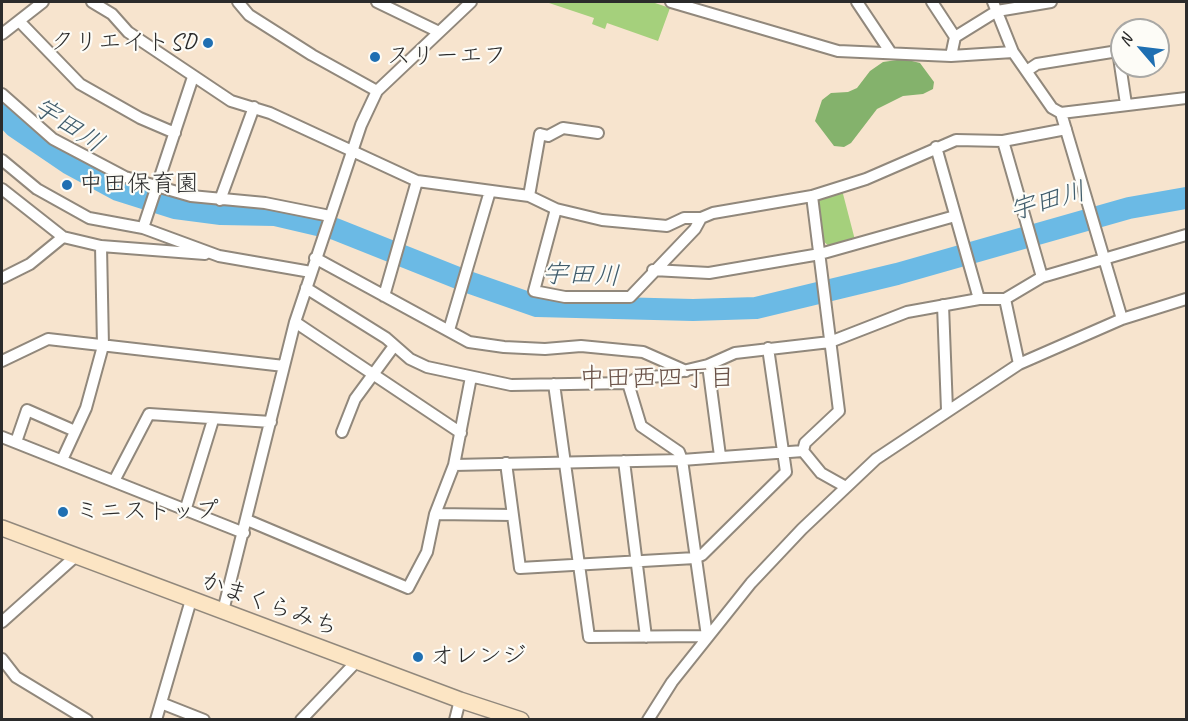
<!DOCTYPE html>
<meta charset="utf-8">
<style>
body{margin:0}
#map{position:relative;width:1188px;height:721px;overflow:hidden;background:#f7e4ce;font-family:Caveat,sans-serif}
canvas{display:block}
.frame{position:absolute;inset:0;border:3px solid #2b2b2b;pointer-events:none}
.north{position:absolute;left:1110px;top:18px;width:60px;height:60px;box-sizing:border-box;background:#fdfcf7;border:2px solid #a9a8a5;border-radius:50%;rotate:298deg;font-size:16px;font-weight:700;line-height:24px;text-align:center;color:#2b2b2b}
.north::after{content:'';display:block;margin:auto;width:21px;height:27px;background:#1f6fb2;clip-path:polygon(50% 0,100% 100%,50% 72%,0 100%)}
</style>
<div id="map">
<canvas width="1188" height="721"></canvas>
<div class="frame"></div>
<div class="north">N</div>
</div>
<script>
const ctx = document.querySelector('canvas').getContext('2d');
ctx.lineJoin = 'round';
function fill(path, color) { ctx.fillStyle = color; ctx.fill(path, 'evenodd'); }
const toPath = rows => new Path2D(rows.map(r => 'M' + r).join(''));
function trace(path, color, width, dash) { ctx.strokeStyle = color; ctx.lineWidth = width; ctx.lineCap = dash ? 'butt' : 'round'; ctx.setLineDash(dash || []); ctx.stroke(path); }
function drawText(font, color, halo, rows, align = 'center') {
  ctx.font = font + ' Caveat,"Klee One",sans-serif'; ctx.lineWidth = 4.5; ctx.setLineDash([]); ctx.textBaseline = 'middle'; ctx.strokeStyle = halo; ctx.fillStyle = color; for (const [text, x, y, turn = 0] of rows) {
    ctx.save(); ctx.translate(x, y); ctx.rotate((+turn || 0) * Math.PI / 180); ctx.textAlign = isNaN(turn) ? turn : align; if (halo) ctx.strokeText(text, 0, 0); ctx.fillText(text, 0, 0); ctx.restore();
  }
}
fill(toPath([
 [546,2,652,2,670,8,658,41,607,23,605,29,592,24,594,18],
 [842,190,855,240,830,247,823,241,818,202,822,196]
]), '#a5d07c');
fill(toPath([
 [904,59,920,63,934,82,933,89,923,94,903,96,877,109,851,143,844,147,834,146,815,121,822,100,831,93,848,92,857,88,870,71,883,62]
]), '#84b26c');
trace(toPath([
 [2,113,15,127,68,163,118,190,175,208,221,214,275,215,335,229,468,282,537,306,693,310,756,308,897,274,1129,208,1186,198]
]), '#6bbae5', 22);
const minor = toPath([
 [92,2,112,14,128,32,231,101,270,113,417,181,529,196,556,209,602,220,667,226,684,218,701,218,713,213,812,196,866,179,956,140,1003,141,1066,129],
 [238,2,249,15,312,55,377,91],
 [377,2,437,31],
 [671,2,838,51,951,56,1013,52],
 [857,2,891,53],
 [932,2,955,37],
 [993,2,1013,52,1052,108,1061,113,1122,319],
 [19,21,80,84,140,118,175,133],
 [2,34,43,2],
 [951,56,955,37,997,11,1051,2],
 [1028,70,1037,64,1118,51,1126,104],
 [2,94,53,139,125,177,191,196,265,203,330,216],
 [1061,113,1186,98],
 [1003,141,1042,277],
 [936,147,979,299],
 [2,160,37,189,89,218,143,228,219,256,311,272],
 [2,189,63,237,101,246,205,254],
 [529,196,540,134,548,136,563,128,598,133],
 [220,200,254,107],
 [556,209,534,291,565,297,630,297,695,229,701,218],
 [143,228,193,77],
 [315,258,469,342,504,347,545,349,581,346,643,352,686,371],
 [653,270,709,273,820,254,955,216],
 [2,278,30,264,63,237],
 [306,288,386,338,410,359,427,367,511,385,628,383,637,378,662,376,708,365,735,353,830,342,907,312,979,299,1005,299,1042,277,1186,235],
 [384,296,417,181],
 [1005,299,1019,364],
 [943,305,947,410],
 [295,322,461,433],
 [449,330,490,191],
 [2,361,48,339,284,366],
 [708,365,720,456],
 [628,383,641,426,679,452,682,460,707,636],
 [554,384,589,637,707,636],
 [342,432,355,399,394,346],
 [2,437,244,533],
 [16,442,27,410,75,431],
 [803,451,821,473,846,487],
 [62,460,86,408,103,346,101,246],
 [624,461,646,637],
 [506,463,520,568,695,558,702,555,786,472,768,348],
 [454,465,682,460,803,451,805,443,839,411,812,196],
 [114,481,149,414,271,422],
 [185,511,213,420],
 [435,514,513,515],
 [247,520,408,588,427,552,435,514,454,465,471,377],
 [223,611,295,322,361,125,377,91,471,2],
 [2,622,77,555],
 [2,659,16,677,87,720],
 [161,703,204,720],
 [156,720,191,600],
 [301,720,357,661],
 [455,720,460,700],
 [648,720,672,682,751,583,802,529,876,459,1019,364,1122,319,1186,299]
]);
const secondary = toPath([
 [2,528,460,700,521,720]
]);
trace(minor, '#91887c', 14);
trace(secondary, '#91887c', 18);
trace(minor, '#fff', 10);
trace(secondary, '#fce5c4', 15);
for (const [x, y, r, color] of [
 [208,43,6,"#1f6fb2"],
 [375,57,6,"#1f6fb2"],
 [67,185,6,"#1f6fb2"],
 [63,512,6,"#1f6fb2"],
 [418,657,6,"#1f6fb2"]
]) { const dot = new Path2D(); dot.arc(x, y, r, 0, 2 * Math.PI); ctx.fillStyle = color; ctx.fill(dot); trace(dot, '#fdfcf7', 2); }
drawText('24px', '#2b2b2b', '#fdfcf7', [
 ["クリエイトSD",196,43,"right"],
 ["スリーエフ",387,57],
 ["中田保育園",79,185],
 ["ミニストップ",75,512],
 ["オレンジ",430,657]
], 'left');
drawText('24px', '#2b2b2b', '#fdfcf7', [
 ["かまくらみち",269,605,20]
]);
drawText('italic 26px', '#415d6c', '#fdfcf7', [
 ["宇田川",68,126,33],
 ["宇田川",1048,202,-16],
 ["宇田川",581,276,2]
]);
drawText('26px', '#6a5248', '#fdfcf7', [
 ["中田西四丁目",657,379]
]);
</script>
